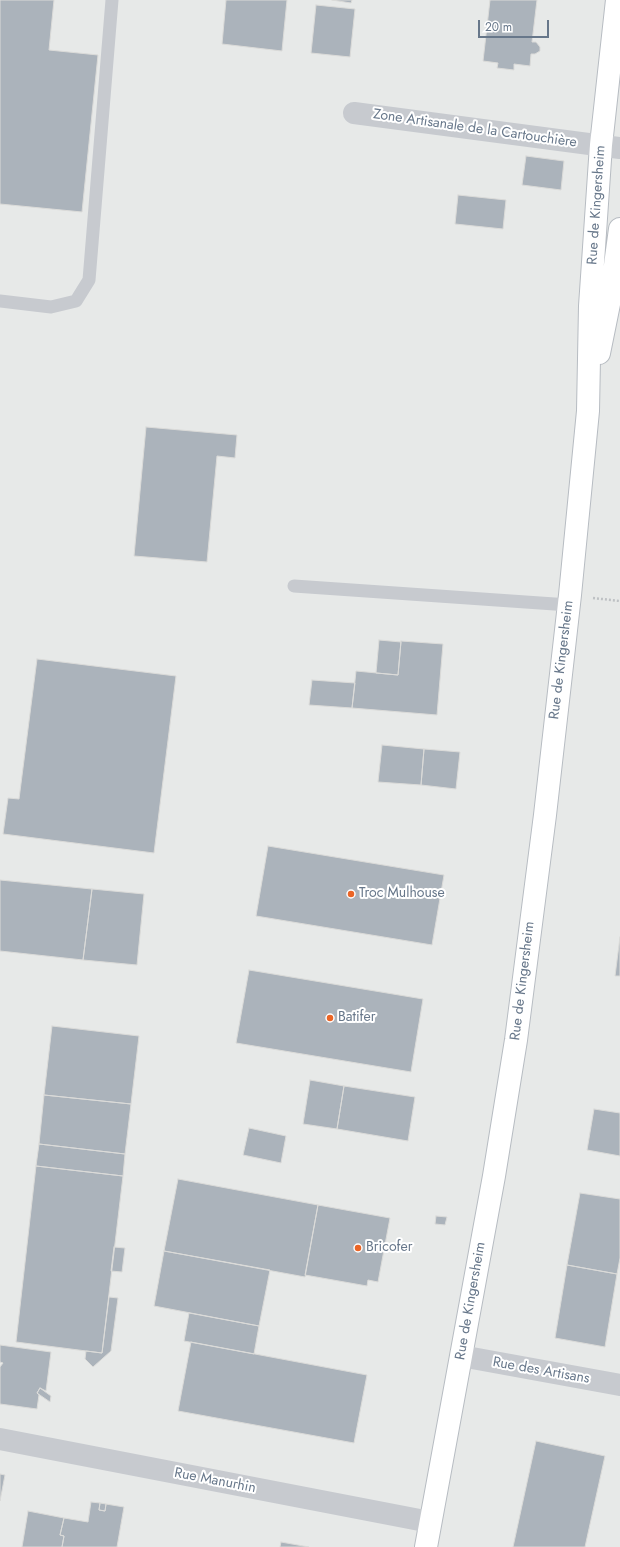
<!DOCTYPE html>
<meta charset="utf-8">
<style>
body{margin:0}
#map{position:relative;width:620px;height:1547px;overflow:hidden;background:#f9faf7;font-family:Jost,sans-serif}
canvas{display:block}
.scale{position:absolute;left:478px;top:20px;width:71px;height:18px;box-sizing:border-box;border:2px solid #67778a;border-top:0;padding-left:5px;font-size:12px;line-height:14px;white-space:nowrap;color:#67778a;-webkit-text-stroke:3px #fff;paint-order:stroke}
</style>
<div id="map">
<canvas width="620" height="1547"></canvas>
<div class="scale">20 m</div>
</div>
<script>
const ctx = document.querySelector('canvas').getContext('2d');
ctx.lineJoin = 'round';
function fill(path, color) { ctx.fillStyle = color; ctx.fill(path, 'evenodd'); }
const toPath = rows => new Path2D(rows.map(r => 'M' + r).join(''));
function trace(path, color, width, dash) { ctx.strokeStyle = color; ctx.lineWidth = width; ctx.lineCap = dash ? 'butt' : 'round'; ctx.setLineDash(dash || []); ctx.stroke(path); }
function drawText(font, color, halo, rows, align = 'center') {
  ctx.font = font + ' Jost,sans-serif'; ctx.lineWidth = 4; ctx.setLineDash([]); ctx.textBaseline = 'middle'; ctx.strokeStyle = halo; ctx.fillStyle = color; for (const [text, x, y, turn = 0] of rows) {
    ctx.save(); ctx.translate(x, y); ctx.rotate((+turn || 0) * Math.PI / 180); ctx.textAlign = isNaN(turn) ? turn : align; if (halo) ctx.strokeText(text, 0, 0); ctx.fillText(text, 0, 0); ctx.restore();
  }
}
fill(toPath([
 [0,0,620,0,620,1547,0,1547]
]), '#e7e9e8');
const building = toPath([
 [0,0,54,0,49,50,98,55,82,212,0,204,0,0],
 [226,0,287,0,282,51,222,44,226,0],
 [332,0,352,0,351,3,332,0],
 [490,0,537,0,532,42,536,42,540,47,540,51,535,54,531,54,530,66,514,64,514,70,497,68,498,63,483,61,490,0],
 [316,5,355,9,350,57,311,53,316,5],
 [526,156,564,161,561,190,522,185,526,156],
 [458,195,506,200,503,229,455,224,458,195],
 [146,427,237,435,235,458,217,456,207,562,134,556,146,427],
 [379,640,401,642,398,675,376,673,379,640],
 [401,641,443,644,437,715,352,708,356,671,398,675,401,641],
 [37,659,176,676,154,853,3,834,8,798,19,799,37,659],
 [312,680,355,683,352,708,309,705,312,680],
 [382,745,424,749,421,785,378,782,382,745],
 [424,749,460,752,456,789,421,785,424,749],
 [268,846,444,875,432,945,256,916,268,846],
 [0,880,92,889,83,960,0,951,0,880],
 [92,889,144,894,137,965,83,960,92,889],
 [620,937,620,976,615,976,620,937],
 [249,970,423,999,411,1072,236,1043,249,970],
 [52,1026,139,1036,131,1104,44,1095,52,1026],
 [310,1080,344,1086,337,1129,303,1124,310,1080],
 [344,1086,415,1097,408,1141,337,1129,344,1086],
 [44,1095,131,1104,125,1154,39,1144,44,1095],
 [594,1109,620,1113,620,1156,587,1150,594,1109],
 [249,1128,286,1136,281,1163,243,1155,249,1128],
 [39,1144,125,1154,123,1176,36,1166,39,1144],
 [36,1166,123,1176,102,1353,16,1342,36,1166],
 [178,1179,318,1205,305,1277,164,1251,178,1179],
 [580,1193,620,1199,620,1258,617,1274,567,1265,580,1193],
 [318,1205,390,1218,378,1282,368,1280,367,1286,305,1275,318,1205],
 [436,1216,447,1217,445,1225,435,1224,436,1216],
 [114,1247,125,1248,122,1272,111,1271,114,1247],
 [164,1251,270,1270,259,1326,154,1306,164,1251],
 [567,1265,617,1274,605,1347,555,1338,567,1265],
 [109,1297,118,1298,111,1351,93,1367,85,1359,86,1351,102,1353,109,1297],
 [189,1313,259,1326,254,1354,184,1341,189,1313],
 [191,1342,367,1375,354,1443,178,1411,191,1342],
 [0,1345,51,1352,46,1391,40,1388,37,1393,39,1395,37,1409,0,1404,0,1367,3,1363,0,1362,0,1345],
 [40,1388,51,1396,50,1402,37,1393,40,1388],
 [536,1441,605,1456,585,1547,513,1547,536,1441],
 [0,1474,5,1475,0,1501,0,1474],
 [91,1502,100,1503,99,1510,105,1511,106,1504,124,1507,117,1547,62,1547,64,1536,60,1535,64,1518,88,1522,91,1502],
 [100,1503,106,1504,105,1511,99,1510,100,1503],
 [28,1511,64,1518,60,1535,64,1536,62,1547,22,1547,28,1511],
 [281,1542,309,1547,280,1547,281,1542]
]);
fill(building, '#abb3bb');
trace(building, '#dbdbd9', 1);
const secondary = toPath([
 [599,353,611,294,620,229],
 [426,1547,494,1176,516,1040,545,815,570,595,588,411,590,306,601,145,617,0]
]);
trace(secondary, '#b7bcc2', 24);
trace(toPath([
 [593,598,620,601]
]), '#bec1c4', 2.5, [2, 2]);
trace(toPath([
 [0,301,51,307,76,301,89,280,112,0],
 [294,586,569,605]
]), '#c7cacf', 13);
trace(toPath([
 [354,113,620,148],
 [461,1356,620,1385],
 [0,1439,430,1522]
]), '#c7cacf', 22);
trace(secondary, '#fff', 22);
for (const [x, y, r, color] of [
 [351,894,4,"#eb6526"],
 [330,1018,4,"#eb6526"],
 [358,1248,4,"#eb6526"]
]) { const dot = new Path2D(); dot.arc(x, y, r, 0, 2 * Math.PI); ctx.fillStyle = color; ctx.fill(dot); trace(dot, '#fff', 1.5); }
drawText('14px', '#67778a', '#fff', [
 ["Zone Artisanale de la Cartouchière",475,129,8],
 ["Rue de Kingersheim",597,205,-86],
 ["Rue de Kingersheim",562,660,-83],
 ["Rue de Kingersheim",523,981,-83],
 ["Rue de Kingersheim",471,1301,-80],
 ["Rue des Artisans",541,1371,10],
 ["Rue Manurhin",215,1481,11]
]);
drawText('14px', '#67778a', '#fff', [
 ["Troc Mulhouse",359,894],
 ["Batifer",338,1018],
 ["Bricofer",366,1248]
], 'left');
</script>
